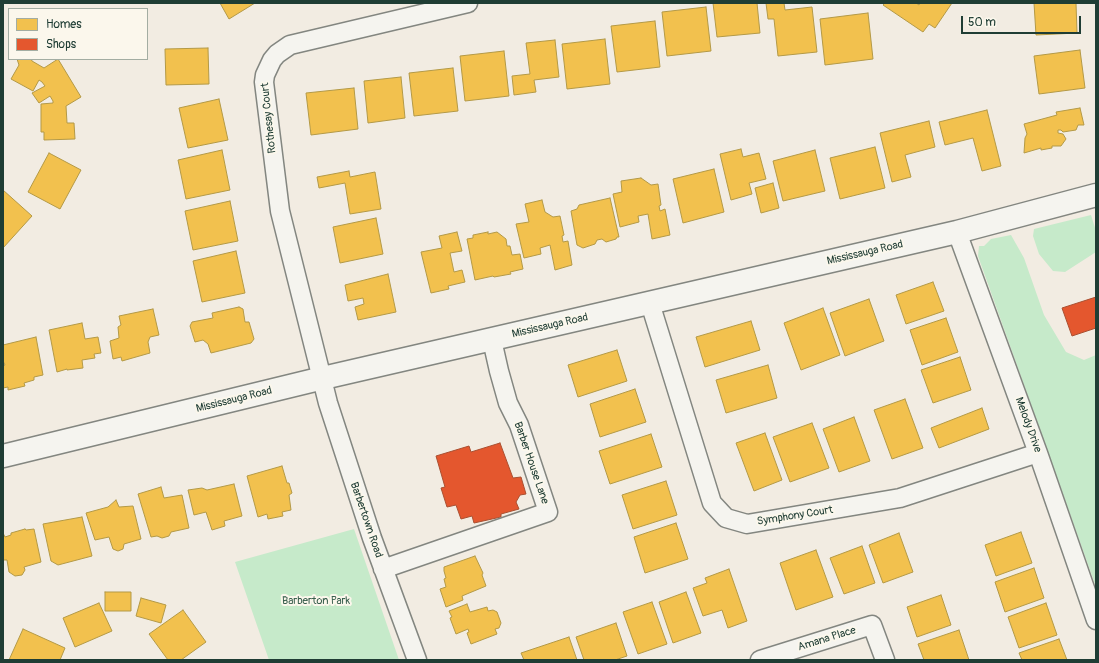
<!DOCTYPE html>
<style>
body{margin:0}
#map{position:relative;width:1099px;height:663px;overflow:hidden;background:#f2ece2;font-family:Pangolin,sans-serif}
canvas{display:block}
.frame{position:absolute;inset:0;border:4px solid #1f3d34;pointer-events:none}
.legend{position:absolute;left:8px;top:8px;width:140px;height:52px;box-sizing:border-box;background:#fbf7ec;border:1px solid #a3ada2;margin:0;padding:5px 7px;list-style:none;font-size:12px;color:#1f3d34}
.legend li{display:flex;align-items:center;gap:8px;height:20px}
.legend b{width:20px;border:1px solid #a3ada2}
.scale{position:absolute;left:961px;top:16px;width:120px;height:18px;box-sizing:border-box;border:2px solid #1f3d34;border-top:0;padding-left:5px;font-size:12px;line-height:14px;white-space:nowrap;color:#1f3d34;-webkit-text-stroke:3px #fbf7ec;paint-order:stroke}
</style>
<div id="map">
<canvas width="1099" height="663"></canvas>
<div class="frame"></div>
<ul class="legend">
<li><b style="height:11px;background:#f2c14e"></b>Homes</li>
<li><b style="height:11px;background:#e4572e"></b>Shops</li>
</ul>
<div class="scale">50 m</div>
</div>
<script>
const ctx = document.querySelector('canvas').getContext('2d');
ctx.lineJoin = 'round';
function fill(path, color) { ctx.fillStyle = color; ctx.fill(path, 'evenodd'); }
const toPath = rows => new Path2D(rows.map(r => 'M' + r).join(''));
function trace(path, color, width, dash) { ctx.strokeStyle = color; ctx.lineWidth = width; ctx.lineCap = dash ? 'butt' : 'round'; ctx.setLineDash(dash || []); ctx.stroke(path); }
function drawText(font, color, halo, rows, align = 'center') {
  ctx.font = font + ' Pangolin,sans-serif'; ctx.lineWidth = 4; ctx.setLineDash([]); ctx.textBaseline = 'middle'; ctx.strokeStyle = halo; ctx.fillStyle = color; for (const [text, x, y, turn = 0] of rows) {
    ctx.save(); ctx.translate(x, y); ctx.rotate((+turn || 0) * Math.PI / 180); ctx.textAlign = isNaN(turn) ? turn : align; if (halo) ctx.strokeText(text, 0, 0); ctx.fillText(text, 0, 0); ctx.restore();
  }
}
fill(toPath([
 [1091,215,1096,231,1096,252,1065,272,1053,271,1039,254,1033,236,1034,229],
 [1011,235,1024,258,1044,315,1066,352,1084,360,1096,355,1096,587,978,256,979,246,984,246,991,239],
 [354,529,399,660,269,660,235,562]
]), '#c6eaca');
const homes = toPath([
 [220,3,255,3,229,19,220,3],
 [713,3,757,3,760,33,717,37,713,3],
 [766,3,784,3,785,10,812,7,817,52,778,56,774,19,768,19,766,3],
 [885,3,916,3,919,5,920,3,952,3,935,28,929,24,923,32,883,5,885,3],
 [1034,3,1076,3,1077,33,1036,35,1034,3],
 [706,7,711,51,667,56,662,12,706,7],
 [868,13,873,59,825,65,820,19,868,13],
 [655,21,660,67,617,72,611,26,655,21],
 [605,39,610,84,567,89,562,44,605,39],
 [555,40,559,77,534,80,536,92,514,95,512,76,530,74,526,43,555,40],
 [208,48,209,84,166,85,165,49,208,48],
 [1080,50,1085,88,1039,94,1034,56,1080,50],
 [504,51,509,96,465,101,460,56,504,51],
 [17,59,31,59,32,61,44,68,58,59,81,97,66,106,67,123,74,123,75,139,44,140,44,132,41,132,41,104,53,103,53,101,50,96,39,103,32,93,45,86,42,82,39,80,33,91,11,79,19,65,17,59],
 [453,68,458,111,414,116,409,73,453,68],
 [401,77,405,118,368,123,364,81,401,77],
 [354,88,358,129,311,135,306,93,354,88],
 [219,99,228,140,188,148,179,108,219,99],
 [1080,108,1084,125,1078,125,1076,130,1063,132,1061,130,1058,130,1058,133,1063,134,1066,139,1061,146,1052,146,1052,148,1041,150,1041,148,1024,153,1025,138,1027,134,1024,124,1057,115,1056,112,1080,108],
 [987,110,1001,166,982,171,973,138,945,145,939,122,987,110],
 [929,121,935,147,905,155,911,177,892,182,880,133,929,121],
 [875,147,885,188,840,199,830,158,875,147],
 [741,149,743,157,759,153,766,179,749,183,752,194,731,200,720,154,741,149],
 [222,150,230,190,186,199,178,160,222,150],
 [815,150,825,191,783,201,773,161,815,150],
 [49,153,81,170,60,209,28,192,49,153],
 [714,169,724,212,683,223,673,179,714,169],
 [349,171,350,177,375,172,381,209,350,214,345,183,319,188,317,177,349,171],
 [641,178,651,185,658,184,661,205,659,206,660,211,665,209,670,235,652,239,648,214,638,216,639,222,620,227,613,194,622,192,621,181,641,178],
 [773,183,779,208,761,213,755,188,773,183],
 [3,190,32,216,3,248,3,190],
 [610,198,619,237,617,237,616,239,606,242,602,239,597,240,595,244,583,248,577,245,571,211,577,209,579,205,610,198],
 [542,200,545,212,553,217,560,216,564,235,562,236,563,242,568,241,572,265,555,270,550,245,540,248,541,254,524,258,516,224,529,222,525,204,542,200],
 [230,201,238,241,193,250,185,211,230,201],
 [376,218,383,254,340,263,333,227,376,218],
 [457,232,462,251,450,253,454,272,462,270,465,282,448,286,449,289,431,293,421,252,442,248,439,236,457,232],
 [488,232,488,234,497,232,506,239,507,246,510,246,512,255,520,254,523,269,510,272,511,274,494,277,493,276,475,280,467,239,473,238,473,235,488,232],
 [236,251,245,293,202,302,193,261,236,251],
 [388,274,396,312,358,320,355,307,364,304,363,298,348,301,345,285,388,274],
 [933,282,944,311,906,324,896,295,933,282],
 [869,299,884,341,845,356,830,313,869,299],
 [239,307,243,309,245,322,249,322,254,339,251,343,211,353,208,344,203,340,195,342,190,326,192,322,213,318,212,313,239,307],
 [823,308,840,355,801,370,784,323,823,308],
 [153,309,159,335,150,337,148,342,150,353,122,361,121,357,113,359,110,341,119,338,118,327,121,325,119,316,153,309],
 [946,318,958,352,922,365,910,330,946,318],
 [751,321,760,350,705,367,696,337,751,321],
 [82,323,85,339,98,337,101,353,94,354,95,358,82,360,83,368,67,370,67,369,57,372,49,330,82,323],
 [36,337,43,375,34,377,34,380,24,383,25,386,8,390,8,387,3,388,3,366,5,365,3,361,3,345,36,337],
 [617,350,627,381,578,397,568,365,617,350],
 [960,357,971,390,933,403,921,370,960,357],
 [768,365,777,398,726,413,716,380,768,365],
 [635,389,646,422,600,437,590,404,635,389],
 [905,399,923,448,892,459,874,410,905,399],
 [982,408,989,429,939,448,931,428,982,408],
 [854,417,870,461,839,472,823,429,854,417],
 [812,423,829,468,790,482,773,437,812,423],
 [765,433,782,480,754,491,736,443,765,433],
 [651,434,662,467,610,484,599,451,651,434],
 [282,466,287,483,289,483,292,493,289,495,291,510,282,512,283,516,268,519,267,514,258,517,247,476,282,466],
 [666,481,677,515,633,529,622,495,666,481],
 [234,484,242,516,224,521,225,526,212,530,206,512,194,515,188,490,202,488,207,490,234,484],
 [161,487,164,498,182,495,189,528,171,532,169,536,162,538,157,536,151,537,138,494,161,487],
 [116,500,119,507,133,506,141,539,124,544,123,549,118,551,113,549,109,537,95,540,86,513,108,507,116,500],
 [82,517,92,556,58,565,51,561,43,524,82,517],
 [676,523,688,559,645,573,634,537,676,523],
 [25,529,26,530,34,529,41,562,24,567,25,570,22,575,15,576,9,572,7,560,3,560,3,533,5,537,11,535,11,533,25,529],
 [1021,532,1032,563,996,576,985,545,1021,532],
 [899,533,913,572,883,583,869,545,899,533],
 [862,546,875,583,844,594,830,558,862,546],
 [816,550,833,597,796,610,780,563,816,550],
 [475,556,483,573,482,575,486,586,462,596,463,600,446,607,440,589,446,587,444,579,446,578,444,571,444,567,475,556],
 [1034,568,1044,598,1005,612,995,582,1034,568],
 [729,569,747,621,728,628,722,610,703,616,693,588,707,583,705,578,729,569],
 [105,592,131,592,131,611,105,611,105,592],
 [686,592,701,633,673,643,659,602,686,592],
 [941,595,951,625,917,637,907,607,941,595],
 [141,598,166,605,161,623,136,616,141,598],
 [652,602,667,644,638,654,623,612,652,602],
 [99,603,112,631,75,647,63,618,99,603],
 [1046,603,1057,635,1019,648,1008,617,1046,603],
 [467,604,470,612,487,607,488,611,493,610,497,612,501,623,499,628,495,629,497,634,471,644,467,633,469,632,468,629,456,634,450,618,452,617,449,611,467,604],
 [183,610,206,642,181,660,168,660,149,634,183,610],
 [616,623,627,656,615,660,584,660,576,637,616,623],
 [23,629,65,648,60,660,9,660,23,629],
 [959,630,969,660,924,660,918,644,959,630],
 [569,637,577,660,524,660,521,653,569,637],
 [1059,639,1067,660,1022,660,1019,653,1059,639]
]);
fill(homes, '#f2c14e');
trace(homes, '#b39946', 1);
const shops = toPath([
 [1096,297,1096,328,1072,336,1062,308,1096,297],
 [500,443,513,478,521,477,526,494,520,495,516,502,519,509,501,514,501,517,474,523,472,516,461,519,456,505,447,507,441,488,445,487,436,456,469,446,471,452,500,443]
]);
fill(shops, '#e4572e');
trace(shops, '#a94f30', 1);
const street = toPath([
 [957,232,1038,453,1096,620],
 [650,303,712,503,726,518,747,524,900,498,1038,453],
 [383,569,548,512,519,425,508,403,499,371,492,340],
 [417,660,372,538,328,403,280,211,264,82,265,75,272,60,277,54,290,45,468,3],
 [760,660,872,625,885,660]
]);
const secondary = toPath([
 [3,456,323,378,957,232,1096,195]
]);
trace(street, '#838680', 21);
trace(secondary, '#838680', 25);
trace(street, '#f5f4ef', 18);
trace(secondary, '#f5f4ef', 22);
drawText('11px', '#1f3d34', '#fbf7ec', [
 ["Rothesay Court",269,118,-96],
 ["Mississauga Road",865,253,-13],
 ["Mississauga Road",550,326,-13],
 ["Mississauga Road",234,400,-14],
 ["Melody Drive",1028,425,70],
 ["Barber House Lane",531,463,71],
 ["Symphony Court",795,516,-9],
 ["Barbertown Road",366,520,71],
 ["Amana Place",827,639,-17]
]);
drawText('11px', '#395f4e', '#fbf7ec', [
 ["Barberton Park",316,601]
]);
</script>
